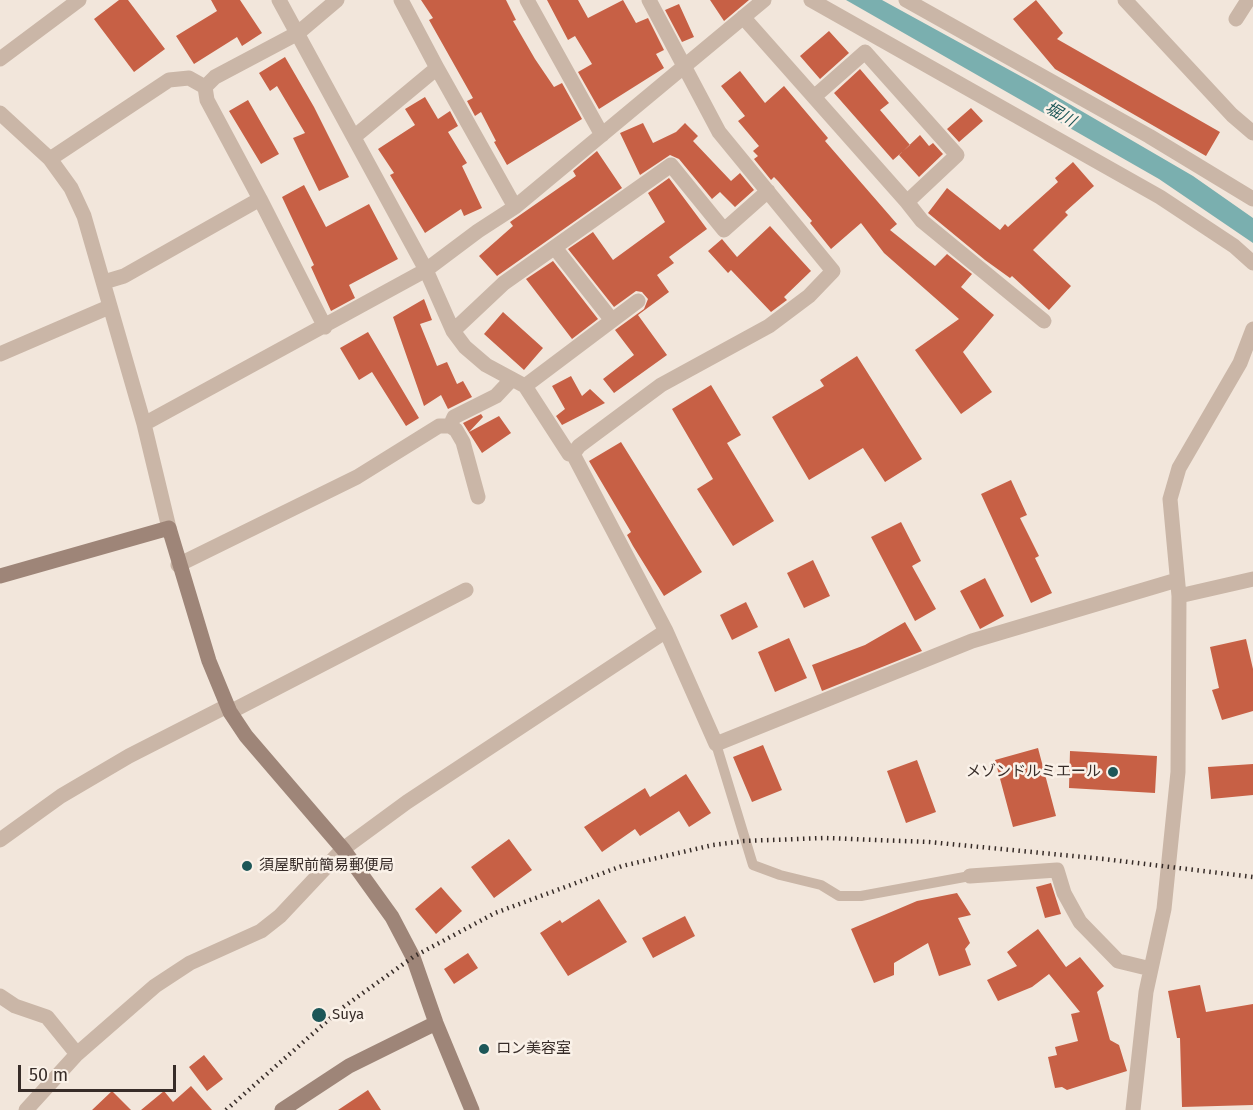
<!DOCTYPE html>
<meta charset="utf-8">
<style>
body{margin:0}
#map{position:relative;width:1253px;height:1110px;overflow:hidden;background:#f2e6db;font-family:"Fira Sans",sans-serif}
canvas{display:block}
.scale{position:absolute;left:18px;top:1065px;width:158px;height:27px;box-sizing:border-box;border:3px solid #372c28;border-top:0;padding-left:8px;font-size:18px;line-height:21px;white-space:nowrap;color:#372c28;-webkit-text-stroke:4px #faf1e8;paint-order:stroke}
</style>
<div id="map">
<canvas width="1253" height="1110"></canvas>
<div class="scale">50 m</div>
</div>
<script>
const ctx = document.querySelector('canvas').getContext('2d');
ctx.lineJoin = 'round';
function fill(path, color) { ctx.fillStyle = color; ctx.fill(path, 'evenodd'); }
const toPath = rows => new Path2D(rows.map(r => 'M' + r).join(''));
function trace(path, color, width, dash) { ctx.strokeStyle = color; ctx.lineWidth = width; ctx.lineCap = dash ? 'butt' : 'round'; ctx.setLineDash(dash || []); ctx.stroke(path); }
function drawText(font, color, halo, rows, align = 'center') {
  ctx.font = font + ' "Fira Sans","Noto Sans JP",sans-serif'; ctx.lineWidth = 5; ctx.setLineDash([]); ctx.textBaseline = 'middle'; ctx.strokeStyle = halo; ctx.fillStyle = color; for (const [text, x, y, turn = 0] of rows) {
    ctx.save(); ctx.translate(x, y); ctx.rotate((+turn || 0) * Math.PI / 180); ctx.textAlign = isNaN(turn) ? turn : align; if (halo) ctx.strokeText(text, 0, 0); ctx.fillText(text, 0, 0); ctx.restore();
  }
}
fill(toPath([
 [846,0,882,0,1035,84,1193,176,1253,218,1253,243,1159,179]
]), '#7aafaf');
fill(toPath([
 [119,0,128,0,165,49,134,72,94,19],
 [211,0,240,0,262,33,242,46,237,37,194,64,176,36,217,11],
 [421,0,506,0,516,20,513,21,535,59,554,87,562,83,582,119,507,165,494,142,496,141,481,112,475,116,467,101,473,98,429,20,433,18],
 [547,0,578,0,588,18,623,0,636,23,648,18,664,50,656,54,664,68,599,109,578,72,592,64,575,36,568,40],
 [710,0,749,0,724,21],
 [1036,0,1063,33,1057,39,1220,132,1206,156,1055,69,1013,19],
 [679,4,694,37,682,42,665,10],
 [829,31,849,53,820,79,800,56],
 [285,57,314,107,349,177,319,191,293,138,305,133,277,86,270,91,259,73],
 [860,69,889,103,880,110,910,145,893,160,834,93],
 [740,71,765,103,784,86,828,138,825,141,897,224,890,230,935,266,947,254,972,274,961,287,994,315,963,352,992,392,961,414,915,350,959,319,884,253,861,223,831,249,810,223,812,221,778,181,774,177,771,180,754,159,758,156,753,151,759,146,738,121,745,116,721,86],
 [425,97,438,119,450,111,458,126,448,132,467,163,462,166,482,208,464,216,461,209,425,233,390,175,394,173,378,149,415,125,405,109],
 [248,100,279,154,261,164,229,111],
 [971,108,983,121,959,142,947,129],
 [643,123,653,143,676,132,685,123,698,136,693,141,731,181,740,173,754,190,735,207,720,192,712,199,679,159,670,155,640,175,620,133],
 [920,135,929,146,933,143,943,154,919,177,899,155],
 [597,151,622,188,497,276,479,256,513,226,510,222,576,176,573,171],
 [1073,162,1094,186,1065,212,1068,215,1033,250,1071,286,1049,310,1012,276,1010,278,985,260,928,213,947,188,1000,230,1005,224,1008,227,1058,182,1055,178],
 [669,178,707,229,669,257,674,263,657,275,669,292,638,315,667,355,614,393,603,379,634,355,615,330,644,309,648,299,642,292,636,291,614,307,568,249,593,232,613,260,665,222,648,193],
 [304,185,326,227,369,204,398,259,349,285,355,298,331,311,311,267,314,265,282,197],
 [770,226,811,271,784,297,787,300,771,312,731,270,728,273,708,251,722,239,737,257],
 [553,261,598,319,572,339,526,279],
 [424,299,432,320,420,324,437,366,447,362,457,384,463,381,472,397,448,409,441,395,424,406,393,317],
 [503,312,543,348,524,370,484,334],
 [368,332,419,418,406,426,372,372,359,380,340,348],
 [857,356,922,459,885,482,863,448,809,480,772,417,824,386,820,380],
 [571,376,582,396,590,389,605,403,562,425,556,416,565,409,552,386],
 [711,385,741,435,727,443,774,521,733,546,697,489,713,479,672,409],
 [481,414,483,417,469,432,499,416,511,433,482,453,463,423],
 [621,442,702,572,664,596,633,546,627,535,631,532,589,461],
 [1011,480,1027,515,1020,518,1039,556,1035,558,1052,593,1031,603,981,494],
 [901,522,921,561,912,566,936,609,915,621,871,537],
 [813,560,830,596,804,608,787,573],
 [985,578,1004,616,980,629,960,591],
 [746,602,758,627,732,640,720,615],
 [905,622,922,651,822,691,812,665,865,645],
 [789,638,807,678,775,692,758,652],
 [1246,639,1253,669,1253,711,1222,720,1212,690,1219,688,1210,647],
 [763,745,782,790,752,802,733,757],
 [1038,748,1056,816,1013,827,995,760],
 [1070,751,1157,756,1155,793,1069,788],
 [917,760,936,812,906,823,887,771],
 [1253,764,1253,795,1211,799,1208,767],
 [686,774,711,813,689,827,679,811,640,836,635,829,602,852,584,827,645,788,650,797],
 [509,839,532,870,494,898,471,867],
 [1051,883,1061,914,1045,918,1036,887],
 [441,887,462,911,436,934,415,909],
 [957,893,971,915,958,918,970,943,965,949,971,965,939,976,928,943,894,963,894,975,874,983,851,929,917,901],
 [599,899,627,942,568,976,540,933,560,920,562,923],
 [685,916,695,936,653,958,642,938],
 [1038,929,1066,967,1080,957,1104,986,1097,992,1110,1040,1119,1045,1127,1071,1067,1090,1062,1087,1055,1088,1048,1057,1057,1055,1055,1047,1078,1041,1071,1014,1080,1012,1049,974,1032,987,998,1001,987,980,1017,966,1007,952],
 [468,953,478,968,454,984,444,969],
 [1200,985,1206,1012,1253,1004,1253,1105,1182,1107,1180,1038,1177,1038,1168,991],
 [204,1055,223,1079,207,1091,189,1067],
 [191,1086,212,1110,141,1110,164,1091,173,1102],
 [368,1090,381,1110,338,1110],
 [112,1091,131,1110,92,1110]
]), '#c76045');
trace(toPath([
 [716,744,753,865,780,875,821,885,839,896,861,896,970,876]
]), '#cab6a7', 10);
trace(toPath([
 [279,0,426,270,453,331,465,347,486,365,525,386,569,454,573,454,666,631,716,744,972,641,1177,580],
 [527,0,602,135],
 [811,0,1160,197,1234,246,1253,263],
 [906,0,1149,136,1253,199],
 [1125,0,1232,115,1253,133],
 [743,17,907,202],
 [1236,19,1248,0],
 [0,59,79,0],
 [437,68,515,207],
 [814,97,865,52,957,155,907,202,922,221,1044,321],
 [0,113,50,159,71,188,84,216,144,424,169,528],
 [354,137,437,68,401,0],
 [50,159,169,80,189,78,205,87],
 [260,199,207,100,205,87,215,77,298,33,337,0],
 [555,248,611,319],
 [104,282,124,276,260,199,325,327],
 [453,331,504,283,671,165,724,230,768,191],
 [0,354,109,307],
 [525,386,638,301],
 [144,424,426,270,478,231,515,207,764,0],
 [450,426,454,417,496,396,512,379],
 [573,454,579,446,661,385,769,326,809,296,833,271,719,132,649,0],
 [178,565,357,477,439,426,450,426,456,430,463,442,478,497],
 [1179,596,1253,579],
 [230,712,466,590],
 [0,840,61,796,129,756,227,706],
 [970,876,1057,870,1064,893,1080,922,1118,961,1151,969],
 [0,996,15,1006,47,1017,77,1054],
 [26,1110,77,1054,155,986,190,963,261,931,280,916,343,849,407,802,666,631],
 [1133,1110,1146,992,1164,909,1178,772,1179,596,1170,499,1179,468,1240,363,1253,329]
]), '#cab6a7', 15);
trace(toPath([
 [0,576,169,528,209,661,230,712,246,736,343,849,392,917,413,957,436,1023,472,1110],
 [282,1110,349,1066,436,1023]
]), '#9e8578', 15);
trace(toPath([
 [226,1110,342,1008,413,957,495,913,622,866,713,845,744,841,825,838,929,842,1104,859,1253,877]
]), '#372c28', 4.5, [1.5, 4.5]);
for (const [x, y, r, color] of [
 [1113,772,6,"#1d5758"],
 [247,866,6,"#1d5758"],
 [319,1015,8,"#1d5758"],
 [484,1049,6,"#1d5758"]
]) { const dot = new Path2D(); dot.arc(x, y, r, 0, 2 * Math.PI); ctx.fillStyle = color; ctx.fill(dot); trace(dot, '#faf1e8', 2); }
drawText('15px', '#372c28', '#faf1e8', [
 ["メゾンドルミエール",1101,772,"right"],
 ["須屋駅前簡易郵便局",259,866],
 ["Suya",332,1015],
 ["ロン美容室",496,1049]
], 'left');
drawText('italic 16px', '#1d5758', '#faf1e8', [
 ["堀川",1060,115,30]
]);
</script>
